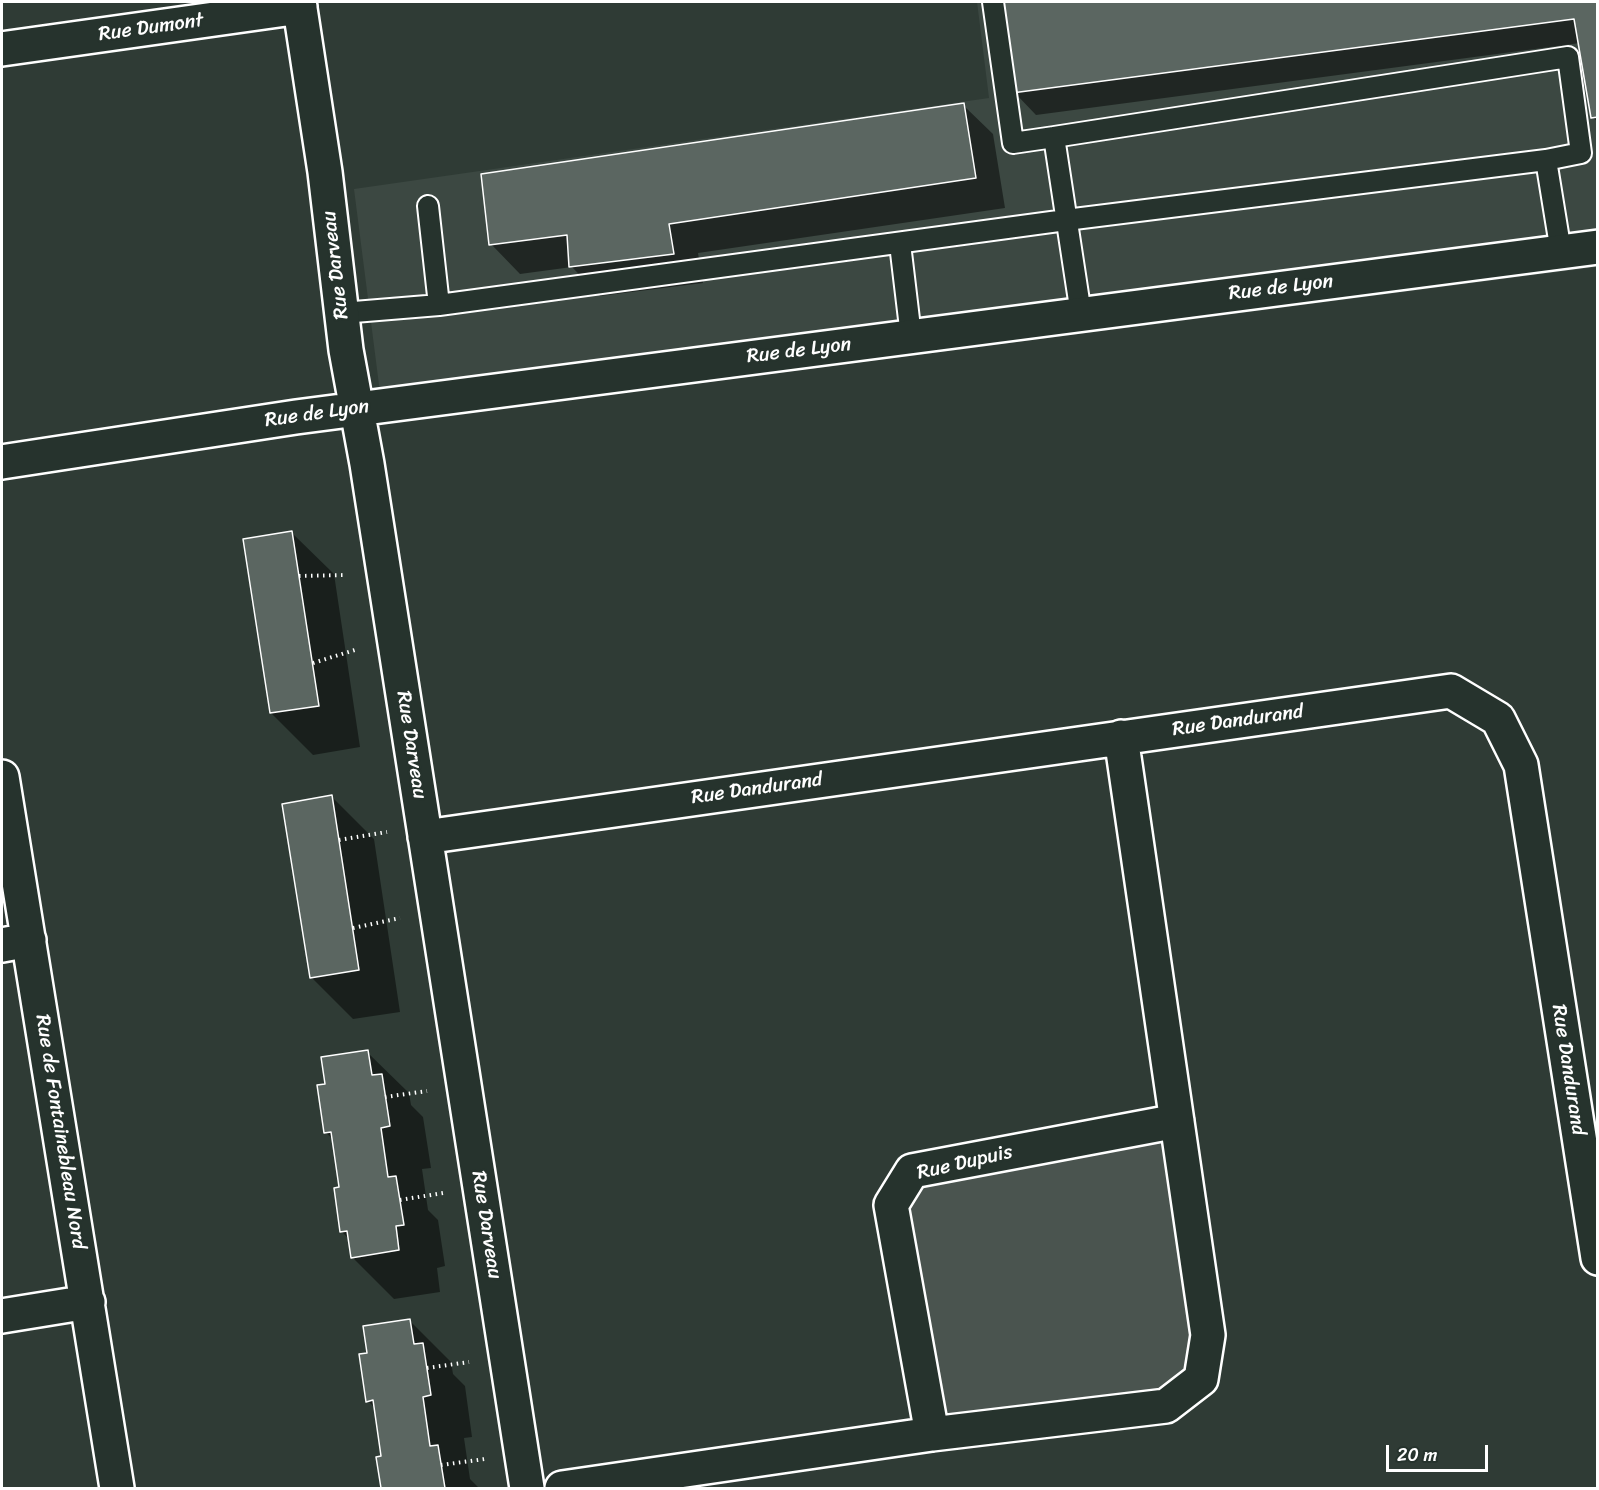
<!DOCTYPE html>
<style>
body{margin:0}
#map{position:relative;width:1599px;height:1490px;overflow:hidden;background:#2f3b35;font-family:Sriracha,sans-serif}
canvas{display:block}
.frame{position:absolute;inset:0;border:3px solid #fff;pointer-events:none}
.scale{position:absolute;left:1386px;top:1445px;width:102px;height:27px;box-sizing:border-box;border:3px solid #fff;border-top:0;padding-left:8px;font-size:18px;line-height:21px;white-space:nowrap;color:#fff;-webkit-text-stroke:4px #26332d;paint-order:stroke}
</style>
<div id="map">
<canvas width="1599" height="1490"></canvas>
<div class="frame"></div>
<div class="scale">20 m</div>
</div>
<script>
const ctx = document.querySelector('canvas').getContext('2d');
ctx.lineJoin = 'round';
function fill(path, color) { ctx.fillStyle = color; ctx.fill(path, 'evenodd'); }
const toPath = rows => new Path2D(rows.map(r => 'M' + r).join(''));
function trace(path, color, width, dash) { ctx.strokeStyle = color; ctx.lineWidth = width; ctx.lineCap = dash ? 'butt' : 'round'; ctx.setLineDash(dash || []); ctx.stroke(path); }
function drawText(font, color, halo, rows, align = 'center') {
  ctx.font = font + ' Sriracha,sans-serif'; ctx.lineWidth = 4.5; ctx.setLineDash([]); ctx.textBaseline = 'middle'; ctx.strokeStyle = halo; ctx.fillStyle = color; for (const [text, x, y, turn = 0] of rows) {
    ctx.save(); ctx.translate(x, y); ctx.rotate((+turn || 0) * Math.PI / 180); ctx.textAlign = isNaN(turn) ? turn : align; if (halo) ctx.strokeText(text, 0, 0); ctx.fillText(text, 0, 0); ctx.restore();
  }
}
fill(toPath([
 [977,2,1597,2,1597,267,384,424,354,189,989,98]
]), '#3c4842');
fill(toPath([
 [1177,1121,1208,1335,1166,1406,932,1434,891,1205,912,1171]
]), '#4a544f');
fill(toPath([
 [1002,2,1598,2,1598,122,1592,117,1580,43,1036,115,1014,92],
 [963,105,993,134,1005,208,698,253,703,283,600,296,572,267,520,274,491,244],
 [292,533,334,574,360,747,313,755,271,713],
 [332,797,374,839,400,1012,353,1019,311,977],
 [367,1052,409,1093,411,1105,423,1117,431,1168,422,1169,428,1210,438,1220,445,1266,437,1268,440,1292,394,1299,352,1257,350,1240,342,1232,341,1189,334,1140,325,1132,326,1085],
 [409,1320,451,1362,453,1374,465,1386,472,1437,464,1438,470,1479,479,1488,382,1488,378,1458,383,1457,376,1409,368,1401,368,1354]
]), '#0007');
const building = toPath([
 [1000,2,1598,2,1598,117,1591,118,1574,19,1012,93,1000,2],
 [964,103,976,178,669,224,674,254,569,267,567,235,489,245,481,174,964,103],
 [292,531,319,706,270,713,243,539,292,531],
 [332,795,359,970,310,978,282,804,332,795],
 [368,1050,372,1075,382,1074,390,1126,381,1128,388,1177,396,1176,404,1225,396,1226,399,1250,351,1258,347,1231,340,1232,334,1188,339,1187,331,1132,324,1133,317,1085,325,1084,321,1057,368,1050],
 [410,1319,414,1344,423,1343,431,1395,423,1397,430,1446,438,1445,445,1488,381,1488,376,1457,381,1456,373,1400,366,1402,359,1354,367,1353,363,1326,410,1319]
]);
fill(building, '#5b6661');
trace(building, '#fff', 1.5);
const lane = toPath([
 [993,2,1013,143,1054,137],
 [428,206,439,305,1066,220,1546,160],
 [900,244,911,336],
 [342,313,439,305],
 [1081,314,1054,137,1568,57,1581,153,1546,160,1561,252]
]);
const street = toPath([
 [299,2,325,172,346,350,367,464,527,1488],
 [2,49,300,7],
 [2,462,296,417,1598,247],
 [2,777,117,1488],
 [425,837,1451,691,1498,719,1521,765,1598,1258],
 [2,945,29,940],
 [2,1316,88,1302],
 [932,1434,891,1205,912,1171,1177,1121],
 [562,1488,932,1434,1166,1406,1201,1379,1208,1335,1121,737]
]);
trace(lane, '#fff', 24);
trace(street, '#fff', 38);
trace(toPath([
 [299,576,347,575],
 [313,663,358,649],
 [339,840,387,832],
 [353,928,400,918],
 [385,1097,427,1091],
 [400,1200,443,1193],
 [427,1368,469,1362],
 [441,1465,485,1459]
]), '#fff', 4, [1.5, 4.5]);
trace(lane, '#26332d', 20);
trace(street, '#26332d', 33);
drawText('20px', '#fff', '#26332d', [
 ["Rue Dumont",151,28,-8],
 ["Rue Darveau",336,265,-97],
 ["Rue de Lyon",1281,288,-7],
 ["Rue de Lyon",799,351,-7],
 ["Rue de Lyon",317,414,-8],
 ["Rue Dandurand",1238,721,-8],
 ["Rue Darveau",411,745,81],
 ["Rue Dandurand",757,789,-8],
 ["Rue Dandurand",1568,1070,81],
 ["Rue de Fontainebleau Nord",60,1132,81],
 ["Rue Dupuis",965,1163,-13],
 ["Rue Darveau",486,1225,81]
]);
</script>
